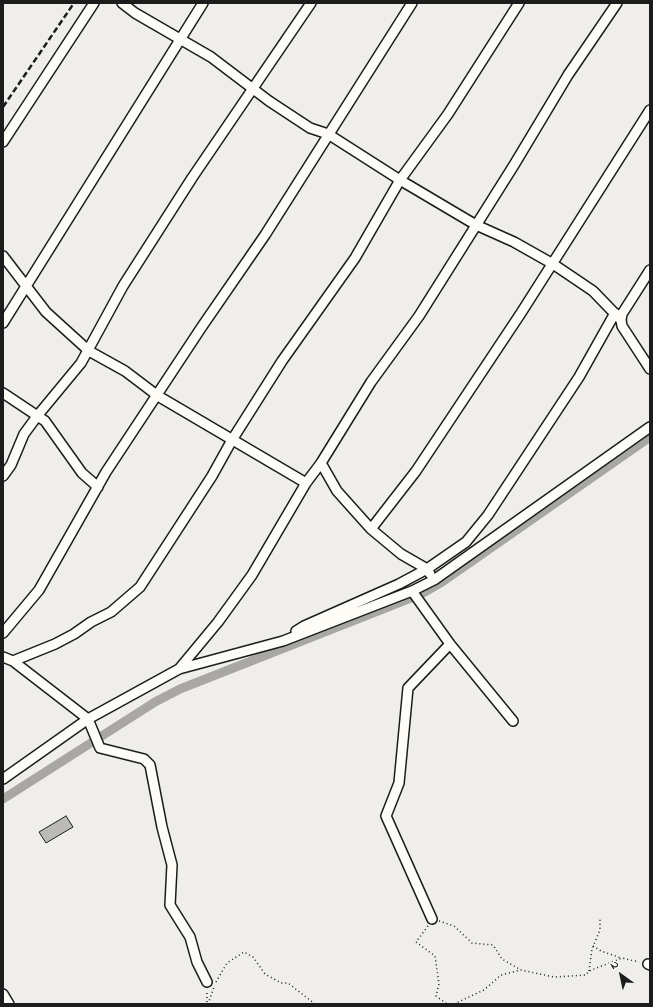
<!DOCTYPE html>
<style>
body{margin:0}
#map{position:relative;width:653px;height:1007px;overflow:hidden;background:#f0eeea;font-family:"Indie Flower",sans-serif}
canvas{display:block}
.frame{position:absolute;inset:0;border:4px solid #1c1c1c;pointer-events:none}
.north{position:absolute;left:601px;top:955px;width:40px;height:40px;-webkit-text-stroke:3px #fdfcf7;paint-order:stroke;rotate:327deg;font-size:11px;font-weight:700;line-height:16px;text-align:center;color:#1c1c1c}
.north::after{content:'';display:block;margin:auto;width:14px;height:18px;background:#1c1c1c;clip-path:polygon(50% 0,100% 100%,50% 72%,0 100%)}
</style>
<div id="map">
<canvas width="653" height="1007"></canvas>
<div class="frame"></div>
<div class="north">N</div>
</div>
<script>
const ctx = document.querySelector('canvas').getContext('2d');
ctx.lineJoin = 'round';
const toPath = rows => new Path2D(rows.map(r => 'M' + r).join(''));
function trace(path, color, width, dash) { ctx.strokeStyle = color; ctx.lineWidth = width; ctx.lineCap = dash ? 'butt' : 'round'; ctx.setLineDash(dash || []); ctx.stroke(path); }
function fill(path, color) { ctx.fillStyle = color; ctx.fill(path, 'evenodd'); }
trace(toPath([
 [3,799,155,702,180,689,421,594,442,582,650,437]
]), '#a8a7a3', 9);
const building = toPath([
 [66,816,73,827,46,843,39,832,66,816]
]);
fill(building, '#bbbab6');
trace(building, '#1c1c1c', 1);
const minor = toPath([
 [122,3,135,13,211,57,269,101,310,128,328,134,400,180,476,225,514,242,553,264,593,291,621,320],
 [3,142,94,3],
 [3,256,46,312,89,351,125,371,158,396,306,483],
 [650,270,622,314,621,320,622,326,650,369],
 [3,323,203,3],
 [3,393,45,421,82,473,98,487],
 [321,463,337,491,371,529,401,554,427,569,430,574],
 [3,476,11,465,24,434,38,415,81,363,123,286,192,178,311,3],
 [371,529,416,471,521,313,650,110],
 [412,591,450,644,513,721],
 [296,631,304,626,399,584,427,569,466,542,488,515,579,377,615,313],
 [3,633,39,590,106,472,201,328,265,235,412,3],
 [3,657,13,661,88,719,100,748,144,759,150,765,162,827,172,865,170,905,190,937,197,962,207,982],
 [13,661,55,644,74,634,91,622,111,612,140,587,212,476,232,440,282,361,355,258,400,180,448,114,519,3],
 [179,669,218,622,252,575,306,483,321,463,371,382,419,316,514,165,568,75,617,3],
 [3,779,88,719,179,669,283,641,412,591,434,580,650,427],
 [432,919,386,816,399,783,408,688,450,644],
 [648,964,650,965],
 [3,994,9,1004]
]);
trace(minor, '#1c1c1c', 12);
trace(toPath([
 [439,921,454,926,472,943,493,945,502,959,521,970],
 [428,926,416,942,435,956,439,984,436,996,447,1004],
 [593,946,601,951,621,958],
 [589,971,592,949,600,930,600,917],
 [216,982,227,963,244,952,253,957,265,974,281,983,288,983,315,1004],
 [207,1002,207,990],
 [208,1004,214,987],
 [454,1004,484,990,501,975,521,970,554,977,586,975,589,971,622,958,639,962]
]), '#1c1c1c', 1.5, [1, 3]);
trace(minor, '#fdfcf7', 9);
trace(toPath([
 [3,107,74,3]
]), '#1c1c1c', 2.5, [6, 3]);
</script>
